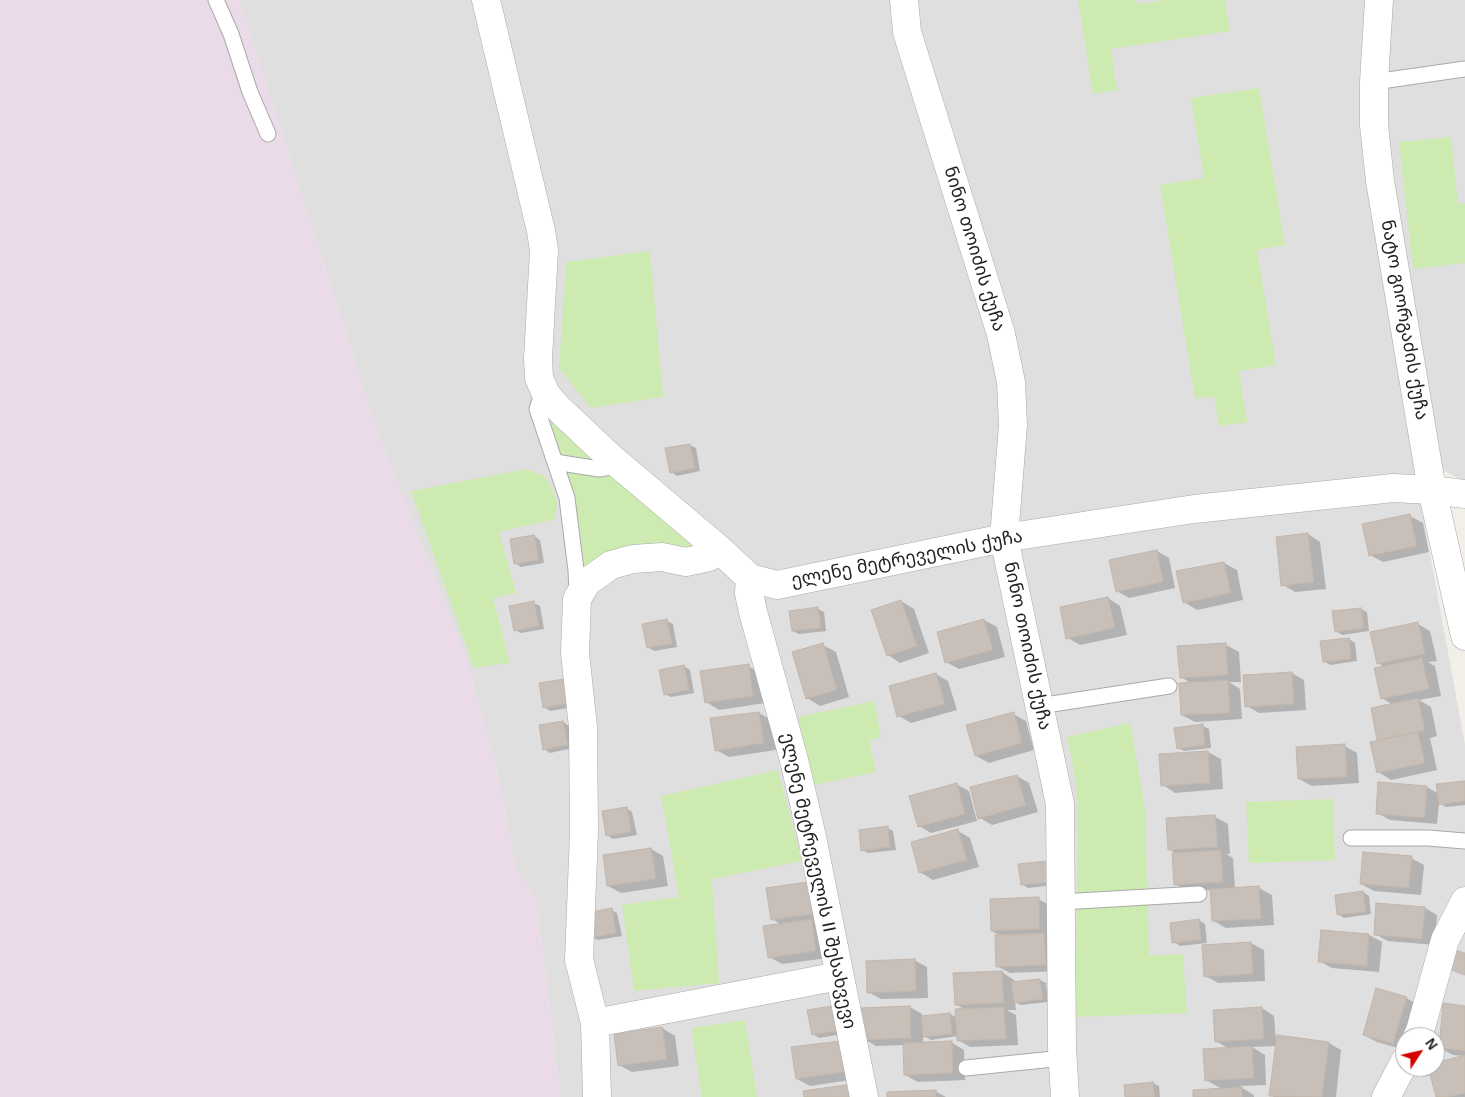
<!DOCTYPE html>
<meta charset="utf-8">
<style>
body{margin:0}
#map{position:relative;width:1465px;height:1097px;overflow:hidden;background:#f2efe9;font-family:Arial,sans-serif}
canvas{display:block}
.north{position:absolute;left:1395px;top:1027px;width:50px;height:50px;box-sizing:border-box;background:#fff;border:1px solid #a7a7a7;border-radius:50%;rotate:55deg;font-size:14px;font-weight:700;line-height:20px;text-align:center;color:#222}
.north::after{content:'';display:block;margin:auto;width:18px;height:22px;background:#d40000;clip-path:polygon(50% 0,100% 100%,50% 72%,0 100%)}
</style>
<div id="map">
<canvas width="1465" height="1097"></canvas>
<div class="north">N</div>
</div>
<script>
const ctx = document.querySelector('canvas').getContext('2d');
ctx.lineJoin = 'round';
function fill(path, color) { ctx.fillStyle = color; ctx.fill(path, 'evenodd'); }
const toPath = rows => new Path2D(rows.map(r => 'M' + r).join(''));
function trace(path, color, width, dash) { ctx.strokeStyle = color; ctx.lineWidth = width; ctx.lineCap = dash ? 'butt' : 'round'; ctx.setLineDash(dash || []); ctx.stroke(path); }
function drawText(font, color, halo, rows, align = 'center') {
  ctx.font = font + ' Arial,"Noto Sans Georgian",sans-serif'; ctx.lineWidth = 4; ctx.setLineDash([]); ctx.textBaseline = 'middle'; ctx.strokeStyle = halo; ctx.fillStyle = color; for (const [text, x, y, turn = 0] of rows) {
    ctx.save(); ctx.translate(x, y); ctx.rotate((+turn || 0) * Math.PI / 180); ctx.textAlign = isNaN(turn) ? turn : align; if (halo) ctx.strokeText(text, 0, 0); ctx.fillText(text, 0, 0); ctx.restore();
  }
}
fill(toPath([
 [239,0,1465,0,1465,480,1461,480,1441,469,1415,472,1465,745,1465,1097,560,1097,544,961,535,898,516,870,498,775,466,658,378,434],
 [1405,1037,1435,1037,1435,1067,1405,1067]
]), '#e0dfdf');
fill(toPath([
 [0,0,239,0,378,434,466,658,498,775,516,870,535,898,544,961,560,1097,0,1097]
]), '#ebdbe8');
fill(toPath([
 [1078,0,1136,0,1137,4,1165,0,1225,0,1230,31,1111,49,1117,90,1093,94],
 [1259,88,1285,245,1257,250,1276,365,1239,371,1247,422,1219,426,1214,396,1195,399,1160,185,1204,178,1191,98],
 [1451,137,1458,204,1465,203,1465,263,1413,269,1399,142],
 [650,251,663,397,591,408,559,368,566,262],
 [552,418,696,542,694,551,585,569,579,526,570,481,551,425],
 [527,469,544,476,552,489,557,502,555,519,499,532,516,593,493,598,510,663,474,668,411,491],
 [874,701,881,737,869,740,876,772,813,785,798,717],
 [1130,723,1145,808,1149,956,1183,954,1187,1013,1075,1017,1078,830,1076,782,1067,737],
 [778,770,802,861,712,879,719,983,634,991,622,905,679,897,661,796],
 [1333,799,1335,860,1249,863,1246,802],
 [745,1020,757,1097,702,1097,691,1028]
]), '#cdebb0');
fill(toPath([
 [690,445,696,448,700,471,677,476,671,472],
 [1410,516,1423,523,1429,552,1383,562,1370,555],
 [1308,534,1320,542,1326,589,1295,592,1283,585],
 [534,536,540,540,544,563,521,567,515,563],
 [1157,551,1169,558,1175,588,1129,598,1117,591],
 [1224,563,1237,570,1243,600,1197,610,1184,602],
 [1108,598,1120,606,1127,635,1080,645,1068,638],
 [901,601,914,609,929,653,900,663,888,655],
 [534,603,540,606,544,629,521,633,515,630],
 [818,609,824,612,826,631,799,634,793,631],
 [1361,609,1367,612,1369,631,1342,635,1336,631],
 [984,620,997,627,1005,657,959,669,946,662],
 [667,621,673,624,677,647,654,651,648,647],
 [1418,624,1430,631,1437,661,1428,662,1435,666,1441,696,1419,700,1431,707,1437,736,1430,738,1437,770,1391,780,1378,772,1379,741,1372,709,1393,705,1382,698,1384,667,1378,663],
 [1349,639,1355,643,1357,661,1330,665,1324,661],
 [823,645,836,652,849,697,820,706,807,698],
 [1226,645,1239,652,1241,682,1229,682,1240,689,1242,719,1195,722,1182,715,1192,684,1181,677],
 [684,666,690,670,694,693,671,697,665,694],
 [748,666,761,673,765,703,719,710,706,702],
 [1292,673,1304,680,1306,710,1259,713,1247,706],
 [936,674,948,681,957,710,911,723,899,716],
 [563,680,574,707,550,711,544,707],
 [759,713,771,720,776,750,729,757,716,750],
 [1013,714,1026,721,1034,750,989,763,976,756],
 [563,722,569,726,573,748,550,753,544,749],
 [1203,726,1209,729,1211,748,1184,751,1178,748],
 [1345,746,1357,753,1359,783,1312,786,1299,779],
 [1208,752,1221,759,1223,789,1175,793,1163,785],
 [1017,776,1029,783,1038,812,992,825,980,818],
 [1465,782,1465,805,1446,807,1439,803,1437,824,1390,820,1377,813,1427,787,1439,794],
 [956,784,969,791,977,821,931,833,919,826],
 [626,808,632,812,637,835,613,839,607,835],
 [1215,817,1228,824,1230,854,1226,854,1233,858,1235,889,1259,888,1272,895,1274,925,1226,928,1214,921,1211,890,1188,891,1175,884,1177,854,1170,850],
 [888,828,893,831,896,850,868,853,862,850],
 [958,831,970,838,979,867,933,880,920,872],
 [651,849,663,856,668,886,621,893,608,886],
 [1411,858,1424,865,1421,895,1374,891,1361,884],
 [1020,866,1055,885,1028,888,1022,884],
 [768,889,831,920,815,922,824,928,828,958,782,964,769,957,782,925,772,919],
 [1363,892,1369,896,1371,914,1344,918,1338,914],
 [1038,899,1051,906,1052,936,1047,936,1056,941,1058,971,1010,973,997,966,1001,936,992,931],
 [1425,908,1437,915,1435,945,1388,941,1375,934],
 [611,910,617,913,622,936,598,940,592,937],
 [1199,920,1205,924,1207,943,1180,946,1174,942],
 [1322,931,1369,935,1382,942,1379,972,1332,968,1319,961],
 [1251,943,1264,950,1265,981,1218,983,1206,976,1203,946],
 [914,960,927,967,928,998,881,999,868,992],
 [1002,972,1014,980,1014,983,1040,980,1046,983,1048,1002,1021,1005,1015,1002,1016,1010,1007,1010,1016,1015,1018,1045,970,1047,958,1040,958,1036,931,1040,923,1035,923,1044,951,1042,964,1050,965,1080,918,1082,905,1075,904,1045,876,1046,864,1039,910,1007,922,1014,922,1017,950,1014,957,1018,965,1010,956,1004],
 [1406,998,1419,1005,1405,1037,1405,1050,1377,1042,1364,1035],
 [832,1007,842,1034,819,1038,813,1034],
 [1465,1007,1465,1056,1453,1055,1440,1048],
 [1262,1008,1274,1016,1276,1042,1277,1042,1278,1036,1329,1043,1341,1050,1336,1097,1274,1097,1271,1095,1277,1046,1252,1047,1265,1055,1266,1085,1239,1086,1254,1095,1254,1097,1195,1097,1222,1089,1206,1080,1229,1049,1216,1041],
 [662,1028,675,1036,679,1066,632,1072,619,1065],
 [840,1042,857,1079,810,1086,797,1079],
 [1465,1057,1465,1097,1437,1097,1430,1067,1435,1067,1435,1064],
 [1153,1083,1159,1086,1160,1097,1126,1097],
 [935,1091,946,1097,888,1097]
]), '#0003');
const building = toPath([
 [690,444,695,468,670,473,665,448,690,444],
 [1410,514,1417,546,1369,556,1362,524,1410,514],
 [1308,533,1314,582,1281,586,1276,537,1308,533],
 [534,535,539,560,514,564,510,539,534,535],
 [1157,550,1163,582,1116,592,1109,560,1157,550],
 [1224,562,1231,593,1183,603,1176,571,1224,562],
 [1108,597,1115,628,1066,639,1060,607,1108,597],
 [901,600,917,646,887,656,871,610,901,600],
 [534,601,539,626,514,631,509,606,534,601],
 [818,607,821,628,792,631,789,611,818,607],
 [1361,608,1364,628,1335,632,1332,611,1361,608],
 [667,619,672,644,647,648,642,624,667,619],
 [984,619,993,650,945,663,937,632,984,619],
 [1418,622,1425,654,1377,664,1370,632,1418,622],
 [1349,638,1351,659,1323,662,1320,641,1349,638],
 [823,643,837,690,806,699,792,652,823,643],
 [1226,643,1228,675,1180,678,1177,646,1226,643],
 [1422,658,1429,689,1381,699,1374,668,1422,658],
 [749,664,753,696,705,703,700,671,749,664],
 [684,665,689,690,664,695,659,670,684,665],
 [1292,672,1294,704,1245,707,1243,675,1292,672],
 [936,673,945,704,897,717,889,686,936,673],
 [564,679,568,704,543,708,539,683,564,679],
 [1228,680,1230,713,1181,715,1179,683,1228,680],
 [1418,698,1425,730,1377,740,1371,708,1418,698],
 [759,712,764,743,715,751,710,718,759,712],
 [1014,712,1022,743,975,756,966,725,1014,712],
 [563,721,568,745,543,750,539,725,563,721],
 [1203,724,1205,745,1177,749,1174,728,1203,724],
 [1418,732,1425,763,1377,773,1370,742,1418,732],
 [1345,744,1347,777,1298,779,1296,747,1345,744],
 [1208,751,1210,783,1161,786,1159,754,1208,751],
 [1017,775,1026,805,978,819,970,787,1017,775],
 [1465,781,1465,801,1439,805,1436,784,1465,781],
 [1378,782,1427,786,1425,818,1376,814,1378,782],
 [957,783,965,814,918,827,909,796,957,783],
 [627,807,631,832,606,836,602,811,627,807],
 [1215,815,1218,847,1168,850,1166,818,1215,815],
 [888,826,890,847,861,851,859,830,888,826],
 [958,829,967,860,919,873,911,842,958,829],
 [651,848,656,879,607,886,603,855,651,848],
 [1221,850,1223,882,1174,885,1172,853,1221,850],
 [1363,852,1412,856,1409,888,1360,884,1363,852],
 [1047,861,1050,882,1021,885,1018,864,1047,861],
 [815,881,819,913,771,920,766,888,815,881],
 [1259,886,1261,919,1212,921,1210,889,1259,886],
 [1363,891,1366,912,1337,915,1335,895,1363,891],
 [1039,897,1040,929,991,931,990,899,1039,897],
 [1376,903,1425,907,1422,939,1374,935,1376,903],
 [612,908,616,933,591,938,587,913,612,908],
 [812,919,816,951,768,958,763,926,812,919],
 [1199,919,1201,940,1172,943,1170,923,1199,919],
 [1321,930,1369,934,1367,966,1318,962,1321,930],
 [1044,933,1046,965,996,967,995,935,1044,933],
 [1251,942,1253,974,1204,977,1202,945,1251,942],
 [1455,950,1465,953,1465,975,1449,969,1455,950],
 [915,959,916,991,867,993,866,961,915,959],
 [1002,971,1004,1003,955,1005,953,973,1002,971],
 [1040,979,1043,999,1014,1003,1011,982,1040,979],
 [1376,988,1407,997,1393,1044,1363,1035,1376,988],
 [1443,1003,1465,1006,1465,1051,1439,1048,1443,1003],
 [832,1006,837,1031,812,1035,807,1010,832,1006],
 [910,1006,911,1038,862,1040,861,1008,910,1006],
 [1004,1007,1006,1039,957,1041,955,1009,1004,1007],
 [1262,1007,1264,1039,1215,1042,1213,1010,1262,1007],
 [950,1013,952,1034,923,1037,921,1016,950,1013],
 [662,1027,667,1059,618,1066,614,1034,662,1027],
 [1277,1035,1329,1042,1322,1097,1269,1096,1277,1035],
 [840,1041,845,1072,796,1079,791,1047,840,1041],
 [952,1041,953,1073,904,1075,903,1043,952,1041],
 [1252,1046,1254,1078,1205,1081,1203,1049,1252,1046],
 [1465,1055,1465,1093,1448,1097,1436,1097,1428,1067,1435,1067,1435,1063,1465,1055],
 [1153,1082,1155,1097,1125,1097,1124,1085,1153,1082],
 [852,1084,854,1097,804,1097,803,1091,852,1084],
 [1242,1087,1242,1097,1193,1097,1193,1090,1242,1087],
 [936,1090,936,1097,887,1097,887,1092,936,1090]
]);
fill(building, '#c7bfb8');
trace(building, '#c4b6ab', 1);
const service = toPath([
 [216,0,231,34,250,92,268,134],
 [1374,82,1465,69],
 [546,394,540,400,537,409,567,498,576,570,577,593],
 [555,462,599,469,611,467,617,463],
 [1039,706,1169,686],
 [1351,838,1428,838,1465,841],
 [1061,902,1199,894],
 [966,1068,1063,1058]
]);
const minor = toPath([
 [486,0,541,231,544,250,538,359,539,378,546,394,557,407,611,458,720,550,750,578,777,585,1004,538,1194,509,1393,488,1432,490,1465,494],
 [904,0,907,32,1001,334,1011,382,1013,425,1004,538,1060,804,1062,1047,1065,1097],
 [1379,0,1374,82,1374,125,1380,181,1432,490,1465,636],
 [750,578,749,593,753,612,794,760,812,837,864,1097],
 [595,1023,839,976],
 [1417,1037,1420,1031,1445,940,1465,901],
 [597,1097,595,1023,579,960,584,831,583,727,575,653,577,599,587,582,611,565,633,559,662,557,686,562,709,557,720,550],
 [1386,1097,1405,1061]
]);
trace(service, '#a9a9a9', 17);
trace(minor, '#a9a9a9', 29);
trace(service, '#fff', 15);
trace(minor, '#fff', 28);
drawText('18px', '#222', '#fff', [
 ["ნინო თოიძის ქუჩა",974,249,73],
 ["ნატო გიორგაძის ქუჩა",1404,320,80],
 ["ელენე მეტრეველის ქუჩა",907,559,-11],
 ["ნინო თოიძის ქუჩა",1027,646,78],
 ["ელენე მეტრეველის II შესახვევი",818,881,78]
]);
</script>
